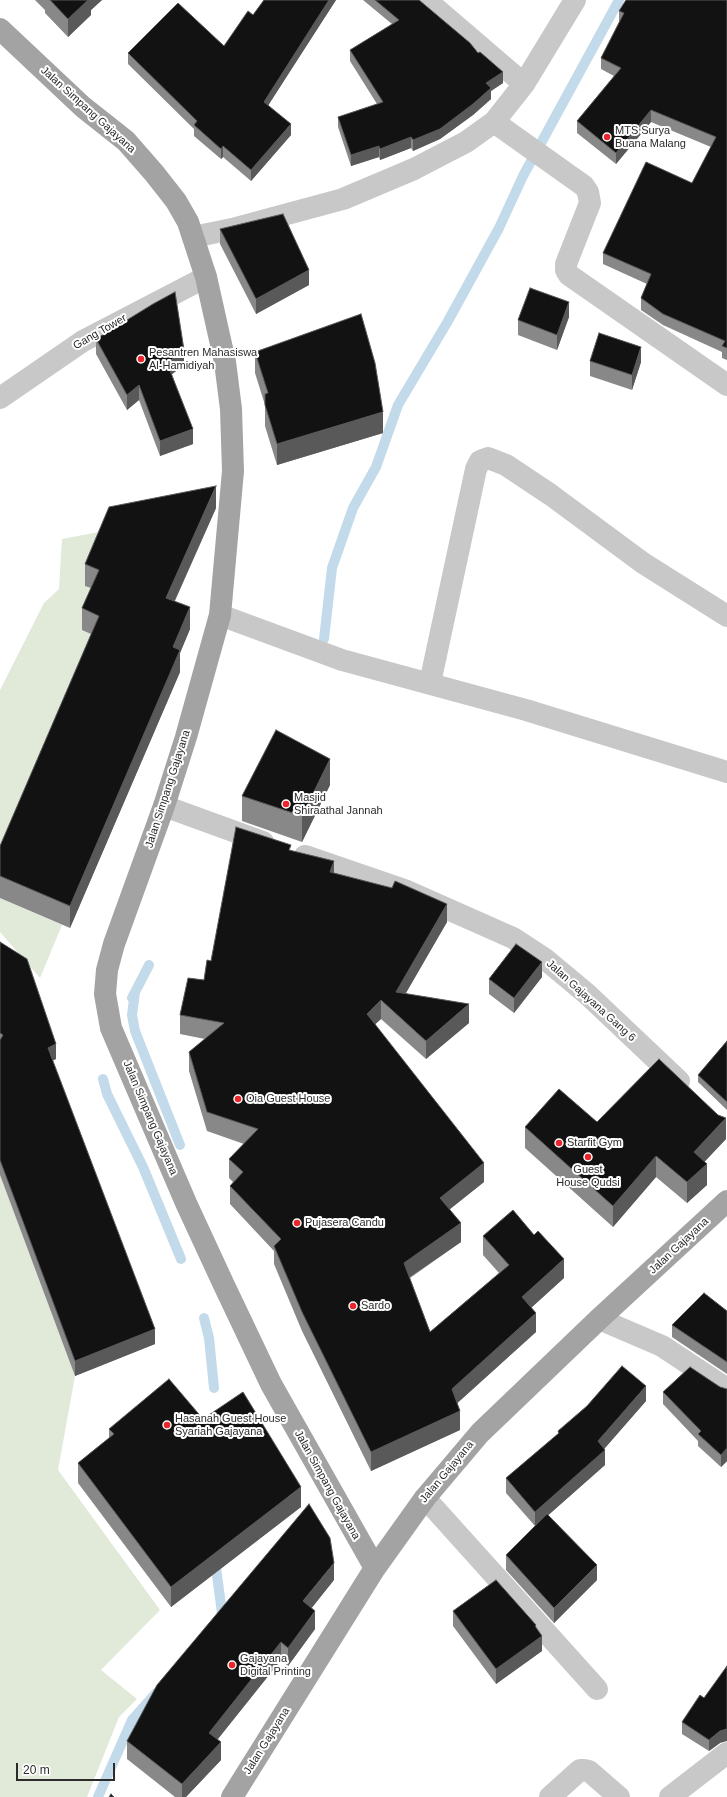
<!DOCTYPE html>
<style>
body{margin:0}
#map{position:relative;width:727px;height:1797px;overflow:hidden;background:#fff;font-family:Helvetica,sans-serif}
canvas{display:block}
.scale{position:absolute;left:16px;top:1763px;width:99px;height:18px;box-sizing:border-box;border:2px solid #2b2b2b;border-top:0;padding-left:5px;font-size:12px;line-height:14px;white-space:nowrap;color:#2b2b2b;-webkit-text-stroke:3px #fff;paint-order:stroke}
</style>
<div id="map">
<canvas width="727" height="1797"></canvas>
<div class="scale">20 m</div>
</div>
<script>
const ctx = document.querySelector('canvas').getContext('2d');
ctx.lineJoin = 'round';
function fill(path, color) { ctx.fillStyle = color; ctx.fill(path, 'evenodd'); }
const toPath = rows => new Path2D(rows.map(r => 'M' + r).join(''));
function trace(path, color, width, dash) { ctx.strokeStyle = color; ctx.lineWidth = width; ctx.lineCap = dash ? 'butt' : 'round'; ctx.setLineDash(dash || []); ctx.stroke(path); }
function drawText(font, color, halo, rows, align = 'center') {
  ctx.font = font + ' Helvetica,sans-serif'; ctx.lineWidth = 4; ctx.setLineDash([]); ctx.textBaseline = 'middle'; ctx.strokeStyle = halo; ctx.fillStyle = color; for (const [text, x, y, turn = 0] of rows) {
    ctx.save(); ctx.translate(x, y); ctx.rotate((+turn || 0) * Math.PI / 180); ctx.textAlign = isNaN(turn) ? turn : align; if (halo) ctx.strokeText(text, 0, 0); ctx.fillText(text, 0, 0); ctx.restore();
  }
}
fill(toPath([
 [109,530,99,592,99,638,0,867,0,690,44,603,59,589,62,539],
 [0,898,62,925,40,978,0,932],
 [0,1175,75,1376,58,1470,160,1610,101,1670,137,1699,119,1717,87,1797,0,1797]
]), '#e1ead8');
trace(toPath([
 [324,639,332,568,353,508,376,467,398,405,448,321,499,228,523,176,619,0],
 [135,992,132,1015,135,1031,180,1145],
 [132,998,149,965],
 [103,1079,107,1094,143,1167,181,1259],
 [204,1318,209,1338,214,1388],
 [215,1560,222,1613,219,1621],
 [98,1797,132,1720,156,1693]
]), '#c3daeb', 10);
trace(toPath([
 [426,0,524,84],
 [494,122,584,186,588,192,590,203,566,264,566,270,569,275,727,385],
 [193,237,232,229,343,199,414,169,466,142,494,122,524,84,575,0],
 [0,398,83,341,206,277],
 [220,615,342,660,526,710,727,772],
 [430,683,476,469,480,461,488,458,506,465,551,495,643,563,727,616],
 [164,806,263,842],
 [305,856,407,891,513,938,545,959,587,994,679,1081],
 [599,1319,662,1346,727,1389],
 [425,1498,597,1689],
 [550,1797,580,1770,584,1770,589,1771,619,1797],
 [670,1797,727,1753]
]), '#c8c8c8', 22);
trace(toPath([
 [0,29,83,107,126,141,154,173,176,201,188,222,206,277,225,362,231,409,233,471,220,615,186,737,164,806,114,944,107,970,105,994,111,1028,186,1203,223,1283,271,1384,375,1568],
 [232,1797,375,1568,425,1498,480,1433,599,1319,727,1201]
]), '#a3a3a3', 22);
fill(toPath([
 [35,0,102,0,91,10,91,15,68,37,45,13,45,10],
 [264,0,336,0,268,105,291,135,251,181,223,157,221,159,194,136,194,129,128,64,128,53,224,46,253,15],
 [363,0,419,0,503,83,491,91,491,99,473,115,440,139,413,151,411,148,380,160,379,157,351,166,338,127,338,117,377,104,350,61,350,50,392,24],
 [727,0,727,360,722,358,722,352,663,325,641,310,641,298,647,284,603,264,603,253,692,183,711,147,651,122,616,164,577,133,577,121,614,76,601,69,601,58,619,22,619,11],
 [220,229,309,285,256,314,220,244],
 [569,317,557,350,518,335,518,320],
 [96,339,184,365,172,374,193,444,160,456,139,400,127,410,96,354],
 [255,352,383,433,277,465,265,426,265,405,255,373],
 [590,361,641,362,632,390,590,376],
 [216,508,175,601,190,629,180,653,180,672,70,928,0,898,0,846,91,634,82,630,82,608,91,588,85,586,85,564],
 [330,785,302,842,242,821,242,796],
 [291,851,334,873,447,922,406,993,469,1023,426,1059,381,1019,375,1024,484,1182,450,1209,461,1242,410,1278,430,1332,499,1273,483,1255,483,1236,564,1278,531,1308,536,1332,457,1403,460,1430,371,1471,302,1331,274,1264,274,1251,230,1204,230,1186,233,1182,229,1178,229,1159,244,1144,207,1131,189,1071,189,1052,205,1039,180,1034,180,1015,204,980,211,961],
 [0,942,56,1059,52,1060,155,1344,75,1376,0,1175],
 [542,977,514,1013,489,994,489,979],
 [727,1041,727,1110,698,1082,698,1075],
 [597,1122,726,1139,704,1162,707,1185,687,1203,656,1177,613,1227,525,1148,525,1127],
 [727,1311,727,1374,672,1337,672,1325],
 [720,1387,727,1389,727,1461,721,1467,698,1446,698,1441,663,1404,663,1392],
 [646,1401,604,1449,605,1465,548,1515,597,1580,554,1623,506,1570,506,1555,535,1526,506,1493,506,1478,558,1434,558,1431],
 [203,1419,301,1507,171,1607,78,1483,78,1463,109,1438,109,1429],
 [334,1580,311,1608,315,1629,288,1666,281,1660,218,1739,221,1760,186,1797,175,1797,127,1759,127,1741],
 [453,1611,536,1628,542,1651,496,1684,453,1626],
 [682,1722,720,1743,709,1751,682,1734]
]), '#888');
fill(toPath([
 [88,0,102,0,91,10,91,15,68,37,68,19],
 [329,0,336,0,264,112,264,102],
 [503,72,503,83,491,91,491,99,473,115,440,139,413,151,413,140,486,83],
 [651,110,651,122,616,164,616,153],
 [291,124,291,135,251,181,251,170],
 [411,137,411,148,380,160,380,149],
 [223,146,223,157,221,159,221,149],
 [379,146,379,157,351,166,351,155],
 [309,270,309,285,256,314,256,299],
 [569,302,569,317,557,350,557,335],
 [641,347,641,362,632,390,632,375],
 [184,350,184,365,167,378,167,363],
 [139,385,139,400,127,410,127,395],
 [383,412,383,433,277,465,277,444],
 [193,429,193,444,160,456,160,441],
 [216,486,216,508,166,620,166,598],
 [190,607,190,629,180,653,180,672,70,928,70,906,173,647],
 [330,759,330,785,302,842,302,816],
 [334,861,334,880,330,872],
 [447,904,447,922,396,1010,396,992],
 [542,962,542,977,514,1013,514,998],
 [381,1000,381,1019,367,1032,367,1014],
 [469,1004,469,1023,426,1059,426,1041],
 [56,1044,56,1059,48,1063,48,1048],
 [726,1118,726,1139,694,1173,694,1152],
 [656,1156,656,1177,613,1227,613,1206],
 [484,1163,484,1182,440,1217,440,1198],
 [707,1164,707,1185,687,1203,687,1182],
 [461,1223,461,1242,404,1281,404,1263],
 [564,1259,564,1278,522,1316,522,1297],
 [536,1313,536,1332,452,1408,452,1389],
 [155,1329,155,1344,75,1376,75,1361],
 [646,1386,646,1401,598,1456,598,1441],
 [460,1411,460,1430,371,1471,371,1452],
 [727,1448,727,1461,721,1467,721,1455],
 [605,1450,605,1465,535,1527,535,1512],
 [301,1487,301,1507,171,1607,171,1587],
 [334,1563,334,1580,303,1619,303,1601],
 [597,1565,597,1580,554,1623,554,1608],
 [315,1611,315,1629,288,1666,288,1648],
 [536,1625,536,1640,542,1636,542,1651,496,1684,496,1669],
 [281,1642,281,1660,209,1750,209,1733],
 [727,1729,727,1741,720,1743,709,1751,709,1740,720,1731],
 [221,1742,221,1760,186,1797,182,1797,182,1784]
]), '#595959');
const building = toPath([
 [50,0,88,0,68,19,50,0],
 [264,0,329,0,264,102,291,124,251,170,223,146,221,149,194,125,197,121,128,53,178,3,224,46,248,11,253,15,264,0],
 [375,0,419,0,470,43,478,53,480,52,503,72,486,83,491,88,473,104,440,129,413,140,411,137,380,149,379,146,351,155,338,117,383,102,350,50,399,20,375,0],
 [626,0,727,0,727,348,722,346,725,341,663,314,641,298,651,274,603,253,646,162,692,183,716,137,651,110,616,153,577,121,621,68,601,58,624,13,619,11,626,0],
 [283,214,309,270,256,299,220,229,283,214],
 [530,288,569,302,557,335,518,320,530,288],
 [175,292,184,350,167,363,193,429,160,441,139,385,127,395,96,339,153,304,175,292],
 [361,314,375,363,383,412,277,444,265,405,265,394,268,393,255,352,361,314],
 [599,333,641,347,632,375,590,361,599,333],
 [216,486,166,598,190,607,173,647,180,650,70,906,0,876,0,846,99,616,82,608,99,570,85,564,109,507,216,486],
 [276,730,330,759,302,816,242,796,276,730],
 [236,827,291,845,289,850,334,861,330,872,392,888,395,881,447,904,396,992,469,1004,426,1041,381,1000,367,1014,484,1163,440,1198,461,1223,404,1263,430,1332,509,1265,483,1236,513,1210,534,1235,538,1231,564,1259,522,1297,536,1313,452,1389,460,1411,371,1452,302,1312,274,1246,281,1239,230,1186,243,1172,229,1159,258,1129,207,1112,189,1052,224,1023,180,1015,188,978,204,980,207,960,211,961,236,827],
 [0,942,27,959,56,1044,48,1048,155,1329,75,1361,0,1160,0,1040,3,1035,0,1033,0,942],
 [516,944,542,962,514,998,489,979,516,944],
 [727,1041,727,1102,698,1075,727,1041],
 [659,1059,718,1115,726,1118,694,1152,707,1164,687,1182,656,1156,613,1206,525,1127,559,1089,597,1122,659,1059],
 [704,1293,727,1311,727,1362,672,1325,704,1293],
 [622,1366,646,1386,598,1441,605,1450,535,1512,506,1478,559,1433,558,1431,587,1406,622,1366],
 [690,1367,720,1387,727,1389,727,1448,721,1455,698,1434,701,1431,663,1392,690,1367],
 [169,1379,203,1419,243,1392,301,1487,171,1587,78,1463,114,1434,109,1429,169,1379],
 [309,1504,330,1538,334,1563,303,1601,315,1611,288,1648,281,1642,209,1733,221,1742,182,1784,127,1741,157,1685,309,1504],
 [547,1514,597,1565,554,1608,506,1555,547,1514],
 [496,1580,536,1625,535,1626,542,1636,496,1669,453,1611,496,1580],
 [727,1666,727,1729,720,1731,709,1740,682,1722,700,1695,704,1698,727,1666],
 [111,1794,114,1797,109,1797,111,1794]
]);
fill(building, '#121212');
trace(building, '#595959', 1);
for (const [x, y, r, color] of [
 [607,137,4,"#ea262c"],
 [141,359,4,"#ea262c"],
 [286,804,4,"#ea262c"],
 [238,1099,4,"#ea262c"],
 [559,1143,4,"#ea262c"],
 [588,1157,4,"#ea262c"],
 [297,1223,4,"#ea262c"],
 [353,1306,4,"#ea262c"],
 [167,1425,4,"#ea262c"],
 [232,1665,4,"#ea262c"]
]) { const dot = new Path2D(); dot.arc(x, y, r, 0, 2 * Math.PI); ctx.fillStyle = color; ctx.fill(dot); trace(dot, '#fff', 1.5); }
drawText('11px', '#2b2b2b', '#fff', [
 ["Jalan Simpang Gajayana",88,110,42],
 ["Gang Tower",100,332,-30],
 ["Jalan Simpang Gajayana",168,789,-72],
 ["Jalan Gajayana Gang 6",591,1001,42],
 ["Jalan Simpang Gajayana",150,1118,67],
 ["Jalan Gajayana",679,1246,-43],
 ["Jalan Gajayana",447,1472,-50],
 ["Jalan Simpang Gajayana",327,1485,61],
 ["Jalan Gajayana",267,1741,-58]
]);
drawText('11px', '#2b2b2b', '#fff', [
 ["MTS Surya",615,131],
 ["Buana Malang",615,144],
 ["Pesantren Mahasiswa",149,353],
 ["Al-Hamidiyah",149,366],
 ["Masjid",294,798],
 ["Shiraathal Jannah",294,811],
 ["Oia Guest House",246,1099],
 ["Starfit Gym",567,1143],
 ["Guest",588,1170,"center"],
 ["House Qudsi",588,1183,"center"],
 ["Pujasera Candu",305,1223],
 ["Sardo",361,1306],
 ["Hasanah Guest House",175,1419],
 ["Syariah Gajayana",175,1432],
 ["Gajayana",240,1659],
 ["Digital Printing",240,1672]
], 'left');
</script>
